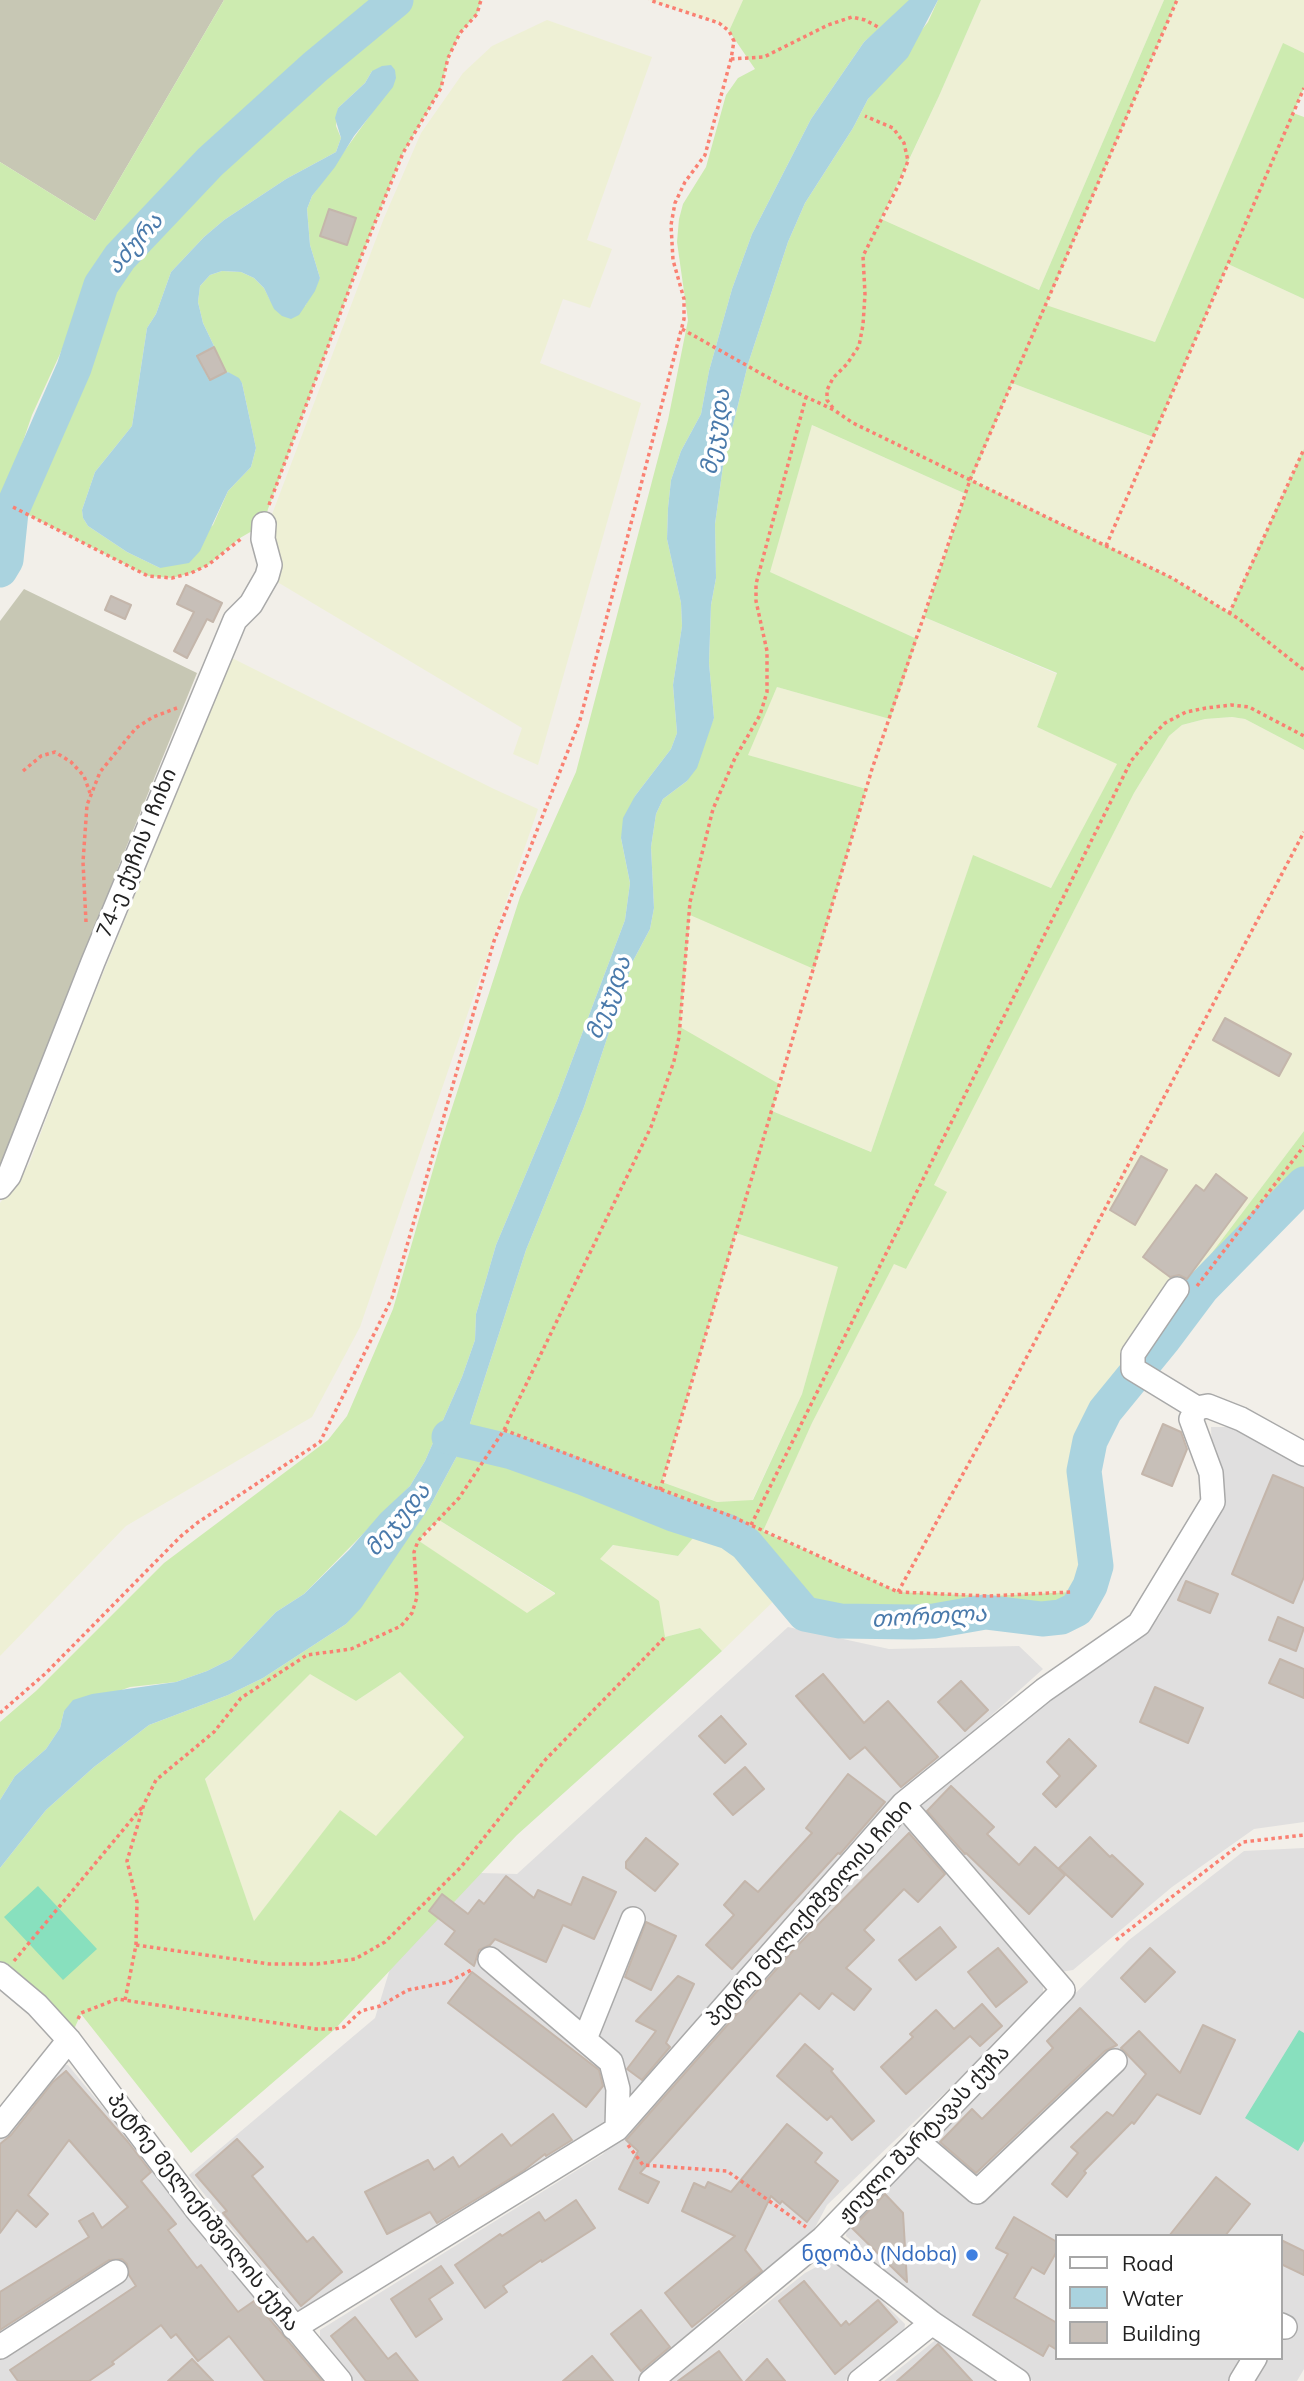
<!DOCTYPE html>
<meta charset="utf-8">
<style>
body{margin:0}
#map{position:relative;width:1304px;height:2381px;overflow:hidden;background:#f2efe9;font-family:Mulish,sans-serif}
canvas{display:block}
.legend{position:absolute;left:1055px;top:2234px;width:228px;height:126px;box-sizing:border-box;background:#fff;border:2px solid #a7a7a7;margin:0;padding:9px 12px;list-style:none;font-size:21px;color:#222}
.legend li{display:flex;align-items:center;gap:14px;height:35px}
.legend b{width:35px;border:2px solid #a7a7a7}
</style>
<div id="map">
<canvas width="1304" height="2381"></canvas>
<ul class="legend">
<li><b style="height:9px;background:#fff"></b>Road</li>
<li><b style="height:19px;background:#aad3df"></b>Water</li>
<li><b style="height:19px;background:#c7bfb8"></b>Building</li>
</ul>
</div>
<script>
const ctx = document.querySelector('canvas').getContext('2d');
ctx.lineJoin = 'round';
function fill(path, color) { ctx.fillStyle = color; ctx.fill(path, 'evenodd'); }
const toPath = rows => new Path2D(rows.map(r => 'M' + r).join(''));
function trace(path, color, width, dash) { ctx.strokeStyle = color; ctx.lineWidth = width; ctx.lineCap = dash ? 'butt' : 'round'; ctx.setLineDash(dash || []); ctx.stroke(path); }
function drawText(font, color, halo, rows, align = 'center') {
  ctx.font = font + ' Mulish,"Noto Sans Georgian",sans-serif'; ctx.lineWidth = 7; ctx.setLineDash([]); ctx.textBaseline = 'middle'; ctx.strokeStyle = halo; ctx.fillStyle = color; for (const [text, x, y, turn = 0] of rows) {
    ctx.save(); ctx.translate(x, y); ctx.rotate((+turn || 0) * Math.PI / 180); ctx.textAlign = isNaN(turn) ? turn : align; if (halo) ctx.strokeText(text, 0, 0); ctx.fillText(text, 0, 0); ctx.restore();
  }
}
fill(toPath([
 [1211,1427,1237,1427,1304,1459,1304,1822,1254,1829,1172,1887,1073,1970,1054,1973,919,1817,920,1806,1051,1698,1159,1617,1224,1493,1212,1452],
 [788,1627,889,1649,1019,1646,1043,1669,897,1800,640,2094,579,2150,298,2312,189,2175,375,2018,406,1916,446,1872,517,1874],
 [911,1823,1043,1979,1043,1999,827,2205,803,2250,642,2381,351,2381,320,2344,320,2330,603,2154,898,1826],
 [1304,1848,1304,2369,1297,2381,1033,2381,940,2320,846,2236,848,2219,1129,1940,1244,1851],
 [1057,2236,1281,2236,1281,2358,1057,2358],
 [56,2064,68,2065,328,2381,0,2381,0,2136],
 [837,2256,905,2324,904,2332,845,2381,670,2381,805,2273],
 [938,2338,1003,2381,884,2381]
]), '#e0dfdf');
fill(toPath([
 [0,0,224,0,95,221,0,162],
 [24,589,197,673,119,865,12,1152,0,1167,0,621]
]), '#c7c7b4');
fill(toPath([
 [649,0,743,0,729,31,719,23],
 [981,0,1164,0,1039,290,881,220,939,96],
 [1177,0,1304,0,1304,53,1283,44,1155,342,1045,306],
 [547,20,652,57,587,240,612,249,590,308,563,299,540,363,641,403,538,765,513,754,522,728,274,580,268,525,384,218,421,133,463,73,492,46],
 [1228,264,1304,299,1304,449,1229,614,1172,578,970,480,1012,383,1153,437],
 [812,425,966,494,924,617,1057,674,1037,727,1118,763,1051,888,973,856,871,1152,772,1111,680,1027,689,914,814,968,866,790,747,755,777,687,889,718,916,639,769,572],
 [232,658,494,789,538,809,360,1327,312,1417,126,1526,0,1656,0,1203,29,1164,83,1022],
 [1232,717,1245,719,1304,750,1304,1131,1174,1303,1081,1432,1076,1460,1077,1504,1083,1541,1084,1566,1080,1580,1072,1592,988,1596,898,1592,762,1530,812,1423,894,1263,906,1269,946,1192,933,1185,1134,793,1169,736,1182,725,1205,719],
 [736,1233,839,1267,802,1394,752,1501,717,1502,662,1482],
 [439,1520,555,1594,527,1614,418,1541],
 [698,1531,718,1537,781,1594,722,1651,700,1628,665,1637,599,1559,614,1545,678,1556],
 [400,1672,464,1737,376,1837,340,1811,254,1922,205,1780,310,1673,356,1701]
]), '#eef0d5');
fill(toPath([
 [224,0,383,0,236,138,315,67,396,0,481,0,477,14,460,33,448,58,441,88,403,153,362,255,268,509,264,524,240,538,208,565,191,573,172,578,148,576,13,507,74,368,101,285,120,257,203,168,123,242,99,269,32,415,0,509,0,162,95,221],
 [372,71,371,114,312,196,307,209,310,245,320,278,305,306,270,300,264,288,254,278,241,272,222,271,210,275,200,286,198,302,203,323,214,346,197,356,209,381,228,372,242,383,256,448,251,467,228,491,213,525,160,568,127,552,88,526,83,518,82,510,95,472,132,426,147,328,156,314,171,272,204,237,224,220,286,179,336,152,341,138,336,126,338,108,365,83],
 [743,0,916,0,899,12,864,42,811,119,752,234,732,289,709,371,701,414,681,451,671,480,668,508,667,539,681,603,682,626,673,685,677,733,671,749,635,796,621,838,630,883,625,920,557,1100,496,1245,476,1314,475,1340,462,1377,425,1461,410,1486,304,1594,276,1612,231,1659,207,1671,176,1682,130,1687,64,1711,60,1728,46,1749,15,1776,0,1800,0,1722,36,1691,164,1563,328,1440,347,1416,393,1309,441,1142,520,897,576,772,668,420,688,320,677,242,679,219,683,204,706,167,726,95,738,78,755,69,729,31],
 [938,0,981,0,939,96,881,219,1039,290,1164,0,1177,0,1046,305,1155,342,1283,43,1304,53,1304,88,1293,113,1304,117,1304,299,1228,264,1153,437,1012,383,971,480,1172,578,1229,613,1304,449,1304,750,1245,719,1232,717,1205,719,1182,725,1169,736,1134,793,934,1185,947,1192,906,1269,894,1264,812,1423,763,1531,898,1592,988,1596,1072,1592,1080,1580,1084,1566,1083,1541,1077,1504,1076,1460,1081,1432,1174,1303,1304,1131,1304,1184,1202,1288,1163,1340,1105,1411,1090,1441,1084,1471,1096,1566,1090,1586,1077,1609,1061,1617,1042,1619,985,1612,934,1621,826,1620,805,1614,786,1591,781,1594,718,1537,698,1532,678,1556,613,1545,600,1559,659,1601,665,1637,700,1628,722,1651,517,1835,335,2029,191,2153,81,2014,69,2040,0,1974,0,1868,46,1810,94,1767,149,1725,228,1695,263,1678,346,1624,429,1508,458,1454,466,1436,526,1250,584,1107,633,961,650,929,654,908,651,847,656,814,663,799,687,781,714,718,709,663,711,605,716,578,715,524,723,466,748,364,788,242,805,203,853,128,868,99,928,22],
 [812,425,966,494,924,617,1057,673,1037,727,1117,764,1051,888,973,855,871,1152,772,1111,779,1084,680,1027,690,915,814,969,866,789,748,755,777,687,890,719,917,639,770,572],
 [736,1233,838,1267,802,1394,753,1500,717,1502,662,1482],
 [439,1520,555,1593,555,1594,527,1613,419,1541,427,1530],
 [400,1672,464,1737,376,1836,340,1810,254,1921,205,1779,310,1674,356,1701]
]), '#cdebb0');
fill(toPath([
 [38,1886,97,1949,63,1980,4,1917],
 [1299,2030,1304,2033,1304,2141,1298,2151,1245,2118]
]), '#88e0be');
fill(toPath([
 [909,0,938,0,908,57,868,99,853,128,805,203,788,242,748,364,723,466,715,524,716,578,711,605,709,663,714,718,697,768,687,781,663,799,656,814,651,847,654,908,650,929,633,961,584,1107,526,1250,466,1436,458,1454,429,1508,361,1608,346,1624,263,1678,228,1695,149,1725,94,1767,46,1810,0,1868,0,1800,15,1776,46,1749,60,1728,64,1711,73,1700,92,1694,176,1682,207,1671,231,1659,276,1612,304,1594,349,1550,381,1513,410,1486,425,1461,462,1377,475,1340,476,1314,496,1245,557,1100,625,920,630,883,621,838,623,818,635,796,671,749,677,733,673,685,682,626,681,603,667,539,668,508,671,480,681,451,701,414,709,371,732,289,752,234,811,119,864,42],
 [391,65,395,70,396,78,393,87,354,136,335,167,312,196,307,209,310,245,320,278,315,291,299,315,291,319,282,316,274,309,264,288,254,278,241,272,222,271,210,275,200,286,198,302,203,323,214,346,197,356,209,380,228,372,239,378,242,383,256,448,251,467,228,491,200,551,189,563,160,568,127,552,88,526,83,518,82,510,95,472,132,426,147,328,156,314,171,272,204,237,224,220,286,179,336,152,341,138,335,118,338,108,365,83,372,71,382,66]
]), '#aad3df');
trace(toPath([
 [0,570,6,560,11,512,74,368,101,285,120,257,210,162,315,67,396,0],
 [449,1437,512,1452,584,1478,673,1514,729,1532,746,1544,805,1614,840,1621,913,1622,934,1621,985,1612,1042,1619,1061,1617,1077,1609,1090,1586,1096,1566,1084,1471,1090,1441,1105,1411,1163,1340,1202,1288,1304,1184]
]), '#aad3df', 35);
const building = toPath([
 [329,209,356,218,347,245,320,236,329,209],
 [214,347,226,372,210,380,197,356,214,347],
 [186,585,222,603,213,622,207,619,187,658,174,651,194,612,177,604,186,585],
 [111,596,131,605,125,619,105,610,111,596],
 [1225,1018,1291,1054,1279,1076,1213,1040,1225,1018],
 [1141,1156,1167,1170,1135,1225,1110,1210,1141,1156],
 [1216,1174,1247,1198,1187,1279,1179,1275,1170,1277,1143,1257,1196,1185,1204,1191,1216,1174],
 [1163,1424,1181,1432,1187,1449,1172,1486,1142,1474,1163,1424],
 [1273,1475,1304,1488,1304,1577,1293,1603,1232,1574,1273,1475],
 [1186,1581,1218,1594,1210,1613,1178,1600,1186,1581],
 [1278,1617,1304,1628,1296,1651,1269,1640,1278,1617],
 [1280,1659,1304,1669,1304,1698,1269,1683,1280,1659],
 [823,1674,864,1723,888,1701,938,1757,901,1787,865,1747,850,1759,796,1696,823,1674],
 [961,1681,988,1710,965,1731,938,1702,961,1681],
 [1155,1687,1203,1708,1188,1743,1140,1722,1155,1687],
 [721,1716,746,1744,725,1763,699,1736,721,1716],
 [1069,1739,1096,1766,1056,1807,1043,1794,1060,1776,1047,1762,1069,1739],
 [745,1767,764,1789,733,1815,714,1794,745,1767],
 [848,1774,885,1802,840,1854,838,1853,732,1969,706,1945,734,1915,724,1905,745,1881,758,1892,812,1833,806,1828,848,1774],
 [951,1786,994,1827,987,1834,1019,1865,1035,1847,1065,1875,1029,1914,966,1853,965,1854,927,1811,951,1786],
 [909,1833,945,1874,918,1902,904,1889,864,1930,874,1940,846,1968,871,1989,854,2010,832,1993,819,2009,800,1993,640,2173,659,2182,648,2203,619,2189,638,2151,626,2140,796,1947,909,1833],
 [1090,1837,1110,1857,1112,1855,1143,1884,1112,1917,1059,1868,1090,1837],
 [646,1838,678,1864,655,1891,626,1868,626,1862,646,1838],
 [506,1876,534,1898,538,1890,571,1905,583,1877,616,1892,594,1939,563,1925,546,1962,495,1939,490,1945,479,1950,474,1966,445,1944,455,1931,429,1911,442,1894,468,1914,479,1900,484,1904,506,1876],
 [646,1922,676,1936,651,1990,625,1977,646,1922],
 [940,1927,956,1947,916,1980,899,1960,940,1927],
 [998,1948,1027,1982,996,2007,968,1972,998,1948],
 [1150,1948,1175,1972,1145,2002,1121,1978,1150,1948],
 [472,1972,599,2070,603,2086,586,2107,448,2003,472,1972],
 [678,1976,694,1984,666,2043,670,2047,642,2080,627,2069,656,2031,636,2021,678,1976],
 [982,2004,1002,2026,980,2046,970,2036,906,2094,881,2067,913,2037,910,2034,936,2010,954,2029,982,2004],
 [1080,2008,1117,2045,1105,2051,976,2173,940,2142,972,2109,982,2119,1053,2048,1047,2041,1080,2008],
 [1203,2025,1235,2040,1200,2114,1157,2094,1134,2124,1132,2122,1084,2171,1086,2173,1067,2197,1052,2184,1078,2153,1071,2147,1107,2112,1113,2116,1146,2074,1121,2048,1139,2031,1180,2073,1203,2025],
 [805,2044,833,2069,831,2071,874,2121,852,2140,831,2116,827,2120,777,2076,805,2044],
 [66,2071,128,2142,151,2172,141,2181,176,2224,168,2230,197,2268,201,2265,238,2312,254,2301,322,2381,265,2381,229,2336,198,2361,176,2334,171,2338,161,2325,112,2362,114,2364,89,2381,18,2381,10,2370,136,2286,129,2275,127,2264,122,2259,109,2260,0,2330,0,2292,89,2237,79,2221,93,2213,102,2228,128,2207,69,2140,28,2195,48,2214,36,2227,17,2210,0,2233,0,2144,11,2135,53,2082,66,2071],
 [553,2114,572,2140,546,2156,545,2154,523,2171,437,2223,430,2212,387,2234,365,2192,428,2160,434,2170,453,2157,459,2167,502,2134,511,2146,553,2114],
 [787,2124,822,2153,815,2162,838,2181,807,2222,782,2201,780,2204,771,2196,745,2250,762,2271,692,2327,665,2293,735,2236,682,2211,694,2183,705,2188,708,2182,731,2192,787,2124],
 [237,2139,263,2167,252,2176,307,2242,313,2237,342,2272,301,2306,223,2213,227,2211,196,2175,237,2139],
 [1216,2177,1250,2204,1225,2236,1169,2236,1216,2177],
 [885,2194,903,2213,907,2282,852,2228,885,2194],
 [576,2200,595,2228,542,2262,541,2260,503,2286,507,2292,485,2308,455,2265,500,2234,502,2236,539,2212,545,2221,576,2200],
 [1014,2217,1057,2242,1057,2251,1044,2274,1032,2267,1014,2298,1057,2323,1057,2350,1049,2345,1043,2356,973,2315,1008,2254,996,2248,1014,2217],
 [1281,2240,1304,2251,1304,2275,1281,2264,1281,2240],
 [441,2266,453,2283,429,2299,442,2319,416,2337,391,2299,441,2266],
 [804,2281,841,2326,846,2321,849,2325,878,2300,897,2322,835,2374,779,2301,804,2281],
 [641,2310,670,2347,641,2371,611,2334,641,2310],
 [355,2317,388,2359,396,2353,418,2381,366,2381,331,2336,355,2317],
 [938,2344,972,2381,897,2381,913,2367,938,2344],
 [719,2351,742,2381,678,2381,719,2351],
 [592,2356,613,2381,563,2381,592,2356],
 [192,2359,213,2381,168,2381,192,2359],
 [767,2359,785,2381,746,2381,767,2359]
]);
fill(building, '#c7bfb8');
trace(building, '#c4b6ab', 2);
const minor = toPath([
 [0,1187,9,1176,93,962,235,620,251,604,267,576,270,565,263,539,264,524],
 [1177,1289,1133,1354,1133,1369,1197,1408],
 [490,1959,611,2062,618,2089,617,2129],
 [0,1974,37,2005,69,2040,197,2210,340,2381],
 [585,2039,633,1919],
 [0,2126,69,2040],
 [917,2141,977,2192,1115,2061],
 [823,2238,932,2323,1018,2381],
 [1281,2325,1285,2327,1281,2327],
 [294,2328,617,2129,903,1804,1044,1690,1139,1624,1213,1502,1211,1473,1191,1419,1197,1408,1208,1406,1241,1419,1304,1454],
 [0,2347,116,2272],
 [651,2381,823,2238,1063,1990,903,1804],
 [860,2381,932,2323],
 [1241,2381,1255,2358]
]);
trace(minor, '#a9a9a9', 26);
trace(toPath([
 [731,59,764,57,828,25,852,17,865,20,880,28],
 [682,329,785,387,834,410,853,423,1172,578,1239,619,1304,670],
 [833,408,827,400,827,390,833,378,847,364,859,346,863,325,865,294,863,256,899,184,908,161,904,143,893,128,865,116],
 [269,505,362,255,403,153,441,88,448,58,460,33,477,14,481,0],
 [13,507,148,576,172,578,191,573,208,565,242,538],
 [1106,546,1304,88],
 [1229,614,1304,449],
 [23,771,41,756,55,752,71,762,84,776,90,793],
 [86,922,83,862,87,805,100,772,136,728,153,717,177,708],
 [1197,1286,1304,1146],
 [504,1430,731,1516,898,1592,988,1596,1072,1592],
 [660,1490,872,769,970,480,1177,0],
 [751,1525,1131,761,1149,739,1165,723,1186,712,1206,708,1231,705,1249,707,1304,736],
 [898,1592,1013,1383,1304,832],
 [0,1713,46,1673,180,1537,197,1523,320,1442,392,1298,494,941,580,720,684,319,684,299,673,260,671,225,675,203,685,182,705,155,731,59,734,41,729,31,719,23,649,0],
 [1116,1940,1243,1842,1304,1835],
 [136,1945,269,1964,317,1964,355,1959,385,1942,461,1867,546,1759,665,1637],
 [14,1961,143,1806],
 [125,2000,136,1945,137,1902,127,1861,144,1804,156,1780,214,1732,241,1698,307,1655,351,1649,401,1626,412,1613,417,1597,414,1552,418,1541,459,1498,504,1430,651,1127,674,1061,679,1037,690,902,713,809,735,758,760,715,767,692,767,651,756,601,756,584,806,397],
 [78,2019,81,2013,117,1999,316,2029,335,2029,344,2027,361,2011,380,2006,408,1990,449,1982,473,1969],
 [628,2145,643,2165,727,2171,806,2227]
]), '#fa8072', 3.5, [3.5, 3.5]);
trace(minor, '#fff', 23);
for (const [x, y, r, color] of [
 [972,2255,7,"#3f7fe0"]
]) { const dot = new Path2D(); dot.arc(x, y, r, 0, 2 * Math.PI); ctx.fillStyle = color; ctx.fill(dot); trace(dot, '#fff', 2.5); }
drawText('21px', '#222', '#fff', [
 ["74-ე ქუჩის I ჩიხი",137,853,-68],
 ["პეტრე მელიქიშვილის ჩიხი",809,1913,-48],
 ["ჟიული შარტავას ქუჩა",924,2134,-46],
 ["პეტრე მელიქიშვილის ქუჩა",203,2212,52]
]);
drawText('21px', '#366cbe', '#fff', [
 ["ნდობა (Ndoba)",958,2255]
], 'right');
drawText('italic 23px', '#4a7aab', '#fff', [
 ["აძურა",135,244,-49],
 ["მეჯუდა",716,432,-81],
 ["მეჯუდა",609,998,-69],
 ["მეჯუდა",398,1520,-50],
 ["თორთლა",929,1617,-3]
]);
</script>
